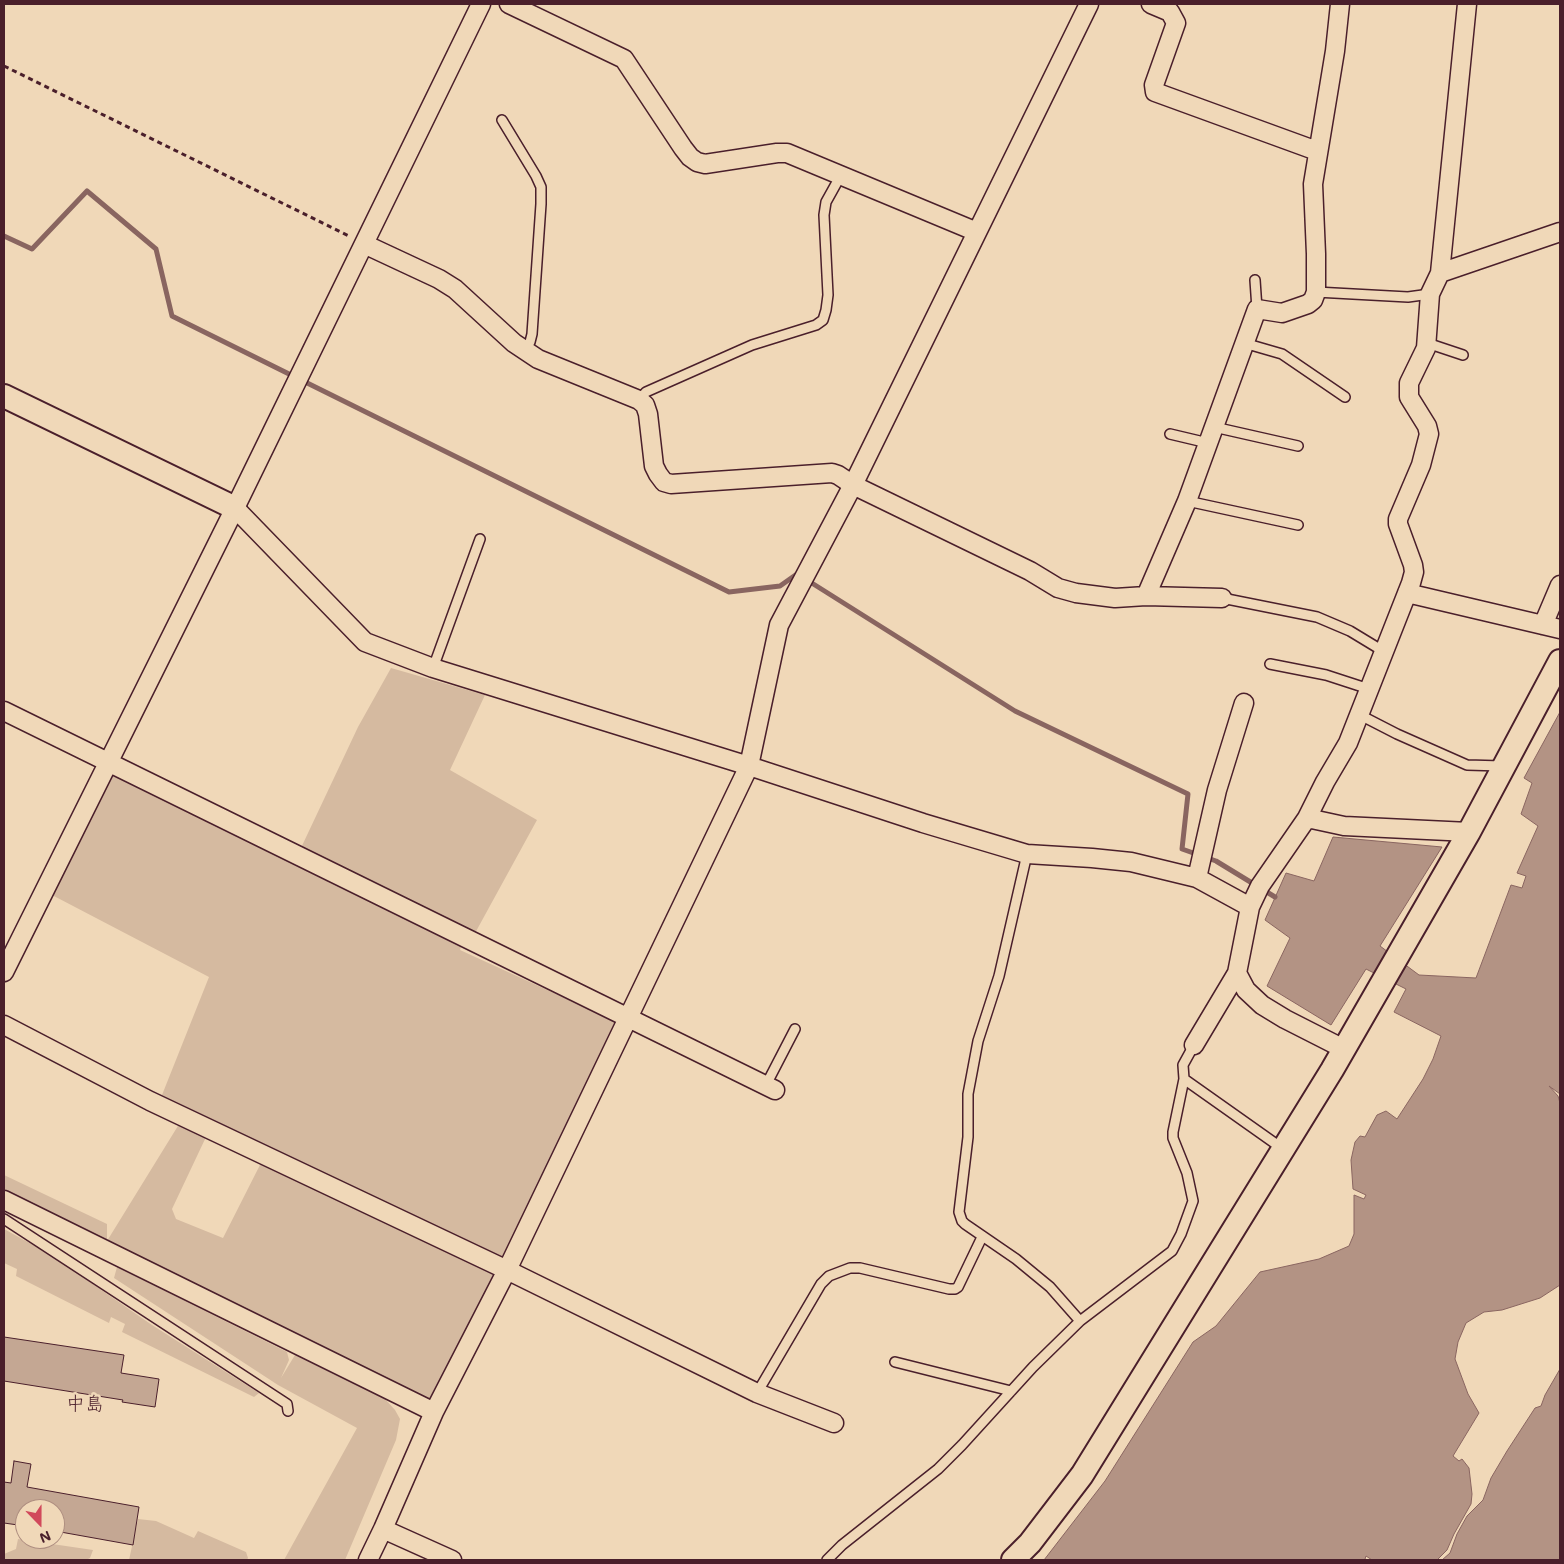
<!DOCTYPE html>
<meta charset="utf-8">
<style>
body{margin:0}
#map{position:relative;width:1564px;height:1564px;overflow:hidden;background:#f0d8b8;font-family:Mali,sans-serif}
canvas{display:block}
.frame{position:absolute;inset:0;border:5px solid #4a1f2b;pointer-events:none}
.north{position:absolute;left:15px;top:1499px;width:50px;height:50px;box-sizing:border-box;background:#f0d8b8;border:1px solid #ae8e80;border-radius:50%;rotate:158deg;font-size:14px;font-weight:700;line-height:20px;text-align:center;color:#4a1f2b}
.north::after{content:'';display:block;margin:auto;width:18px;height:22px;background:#d1495b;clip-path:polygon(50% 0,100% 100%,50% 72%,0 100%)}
</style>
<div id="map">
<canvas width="1564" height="1564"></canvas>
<div class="frame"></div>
<div class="north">N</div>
</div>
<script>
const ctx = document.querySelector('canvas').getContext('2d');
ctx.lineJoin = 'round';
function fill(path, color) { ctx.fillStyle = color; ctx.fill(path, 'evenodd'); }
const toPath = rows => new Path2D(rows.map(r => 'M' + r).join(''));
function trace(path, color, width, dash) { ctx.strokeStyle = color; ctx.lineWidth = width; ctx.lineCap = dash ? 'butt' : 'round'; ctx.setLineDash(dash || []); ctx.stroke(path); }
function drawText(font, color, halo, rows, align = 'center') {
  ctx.font = font + ' Mali,"Klee One",sans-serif'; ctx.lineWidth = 5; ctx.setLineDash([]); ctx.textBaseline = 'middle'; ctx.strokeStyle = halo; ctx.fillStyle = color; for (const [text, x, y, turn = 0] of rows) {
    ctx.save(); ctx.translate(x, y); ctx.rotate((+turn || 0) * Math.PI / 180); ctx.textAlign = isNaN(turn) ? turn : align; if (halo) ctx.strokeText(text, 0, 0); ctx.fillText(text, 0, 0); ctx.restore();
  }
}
fill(toPath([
 [391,668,485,695,450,770,537,820,474,935,300,850,358,727],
 [111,774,463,940,460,950,615,1021,504,1260,162,1095,209,977,52,895],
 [181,1121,206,1137,172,1209,176,1219,223,1238,263,1159,499,1273,433,1401,4,1193,4,1175,107,1224,107,1241],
 [4,1229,48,1253,152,1325,259,1393,254,1397,122,1332,125,1324,111,1317,109,1323,16,1276,17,1269,4,1263],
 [117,1267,287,1352,289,1360,281,1378,295,1355,385,1399,395,1410,400,1419,396,1440,345,1560,284,1560,357,1428,278,1385,114,1278],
 [138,1519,156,1521,194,1538,198,1531,246,1552,248,1558,247,1560,129,1560],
 [18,1539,93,1550,90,1558,86,1560,4,1560,4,1554,16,1549]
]), '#d5baa0');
const water = toPath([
 [1560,712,1560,1094,1549,1086,1558,1096,1560,1103,1560,1285,1540,1298,1502,1310,1484,1312,1466,1323,1458,1342,1455,1359,1468,1394,1479,1413,1453,1456,1459,1461,1462,1459,1469,1468,1472,1494,1471,1504,1454,1534,1447,1550,1437,1560,1372,1560,1366,1556,1365,1559,1367,1560,1044,1560,1105,1481,1193,1342,1216,1326,1260,1272,1319,1259,1349,1246,1354,1234,1354,1195,1364,1199,1366,1195,1353,1189,1351,1160,1355,1142,1360,1136,1365,1137,1377,1115,1386,1111,1397,1119,1423,1079,1433,1059,1441,1036,1394,1012,1406,989,1366,969,1331,1025,1267,986,1290,938,1265,920,1286,873,1314,881,1333,837,1442,847,1380,946,1419,975,1476,978,1511,885,1522,888,1526,876,1517,873,1538,826,1521,814,1532,783,1524,778,1560,712],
 [1560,1369,1560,1560,1442,1560,1450,1553,1457,1534,1467,1516,1483,1500,1491,1478,1507,1451,1535,1408,1541,1406,1545,1395,1560,1369]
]);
fill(water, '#b39384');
trace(water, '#896560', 1);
trace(toPath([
 [4,236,32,249,87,191,156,249,172,316,729,592,780,586,797,574,800,576],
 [807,580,1015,711,1188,794,1182,849,1216,861,1275,897]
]), '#896560', 5);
const building = toPath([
 [4,1337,124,1355,121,1373,159,1379,155,1407,122,1402,123,1400,4,1381,4,1337],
 [14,1461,31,1464,27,1487,139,1507,133,1545,55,1531,55,1509,25,1509,25,1526,4,1523,4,1482,11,1483,14,1461]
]);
fill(building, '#c4a793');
trace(building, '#4a1f2b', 1);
const service = toPath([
 [502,120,536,176,541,187,541,204,532,334,530,342,523,350],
 [1255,280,1257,309],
 [1316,292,1408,297,1430,294],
 [1244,343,1282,354,1345,397],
 [1427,343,1463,355],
 [639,400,646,392,752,345,816,325,823,320,826,310,828,295,824,215,826,202,841,175],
 [1214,427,1298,446],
 [1170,434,1208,443],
 [1187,501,1298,525],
 [1222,598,1317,617,1350,631,1383,651],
 [1270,664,1326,675,1369,689],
 [433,668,480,539],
 [1360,715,1397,734,1458,761,1467,765,1502,766],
 [1027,854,999,976,978,1041,968,1094,968,1137,959,1212,962,1221,965,1224,1016,1259,1050,1287,1080,1321],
 [1184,1079,1283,1149],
 [766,1085,795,1029],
 [4,1219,287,1404,288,1411],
 [895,1362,1011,1391],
 [757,1393,821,1284,829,1276,850,1268,860,1268,949,1289,955,1289,958,1287,982,1237],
 [827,1560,842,1545,938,1469,962,1445,1033,1367,1080,1321,1172,1251,1181,1234,1193,1201,1187,1173,1173,1138,1173,1132,1184,1079,1183,1065,1194,1045]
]);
const minor = toPath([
 [509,4,624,59,683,148,690,157,697,162,705,164,777,153,787,153,977,232],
 [1151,4,1170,12,1176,23,1154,85,1155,92,1317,151],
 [364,244,439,279,455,289,514,343,538,359,639,400,645,405,648,414,654,466,658,474,664,482,671,484,832,473,838,475,853,485,1030,571,1058,588,1076,593,1115,598,1146,596,1222,598],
 [1440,273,1560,232],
 [235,508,365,642,433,668,749,766,923,823,1027,854,1092,858,1131,862,1197,878,1250,907],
 [1407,593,1560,629],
 [1146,596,1187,501,1257,309,1282,313,1308,304,1313,300,1316,292,1316,254,1313,184,1335,51,1340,4],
 [1543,625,1560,585],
 [4,711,775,1090],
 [1307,818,1344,826,1469,832],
 [1197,878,1217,790,1244,703],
 [4,972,235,508,481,4],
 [1237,973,1246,990,1262,1005,1285,1019,1344,1049],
 [4,1025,150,1101,507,1270,757,1393,834,1423],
 [1194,1045,1237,973,1250,907,1260,886,1307,818,1325,782,1348,743,1411,583,1414,572,1413,565,1398,524,1398,519,1421,465,1429,434,1427,426,1409,397,1409,383,1426,348,1430,294,1440,273,1467,4],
 [4,1200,434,1412],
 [383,1529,452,1560],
 [368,1560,383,1529,434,1412,507,1270,749,766,779,625,853,485,1089,4]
]);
const tertiary = toPath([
 [4,396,235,508],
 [1013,1560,1030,1543,1082,1475,1332,1070,1469,832,1560,661]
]);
trace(service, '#4a1f2b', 12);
trace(minor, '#4a1f2b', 21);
trace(tertiary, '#4a1f2b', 26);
trace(toPath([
 [4,66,351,237]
]), '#4a1f2b', 3, [5, 4]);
trace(service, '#f0d8b8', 9);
trace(minor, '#f0d8b8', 18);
trace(tertiary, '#f0d8b8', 22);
drawText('19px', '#4a1f2b', '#f0d8b8', [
 ["中島",85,1404]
]);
</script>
